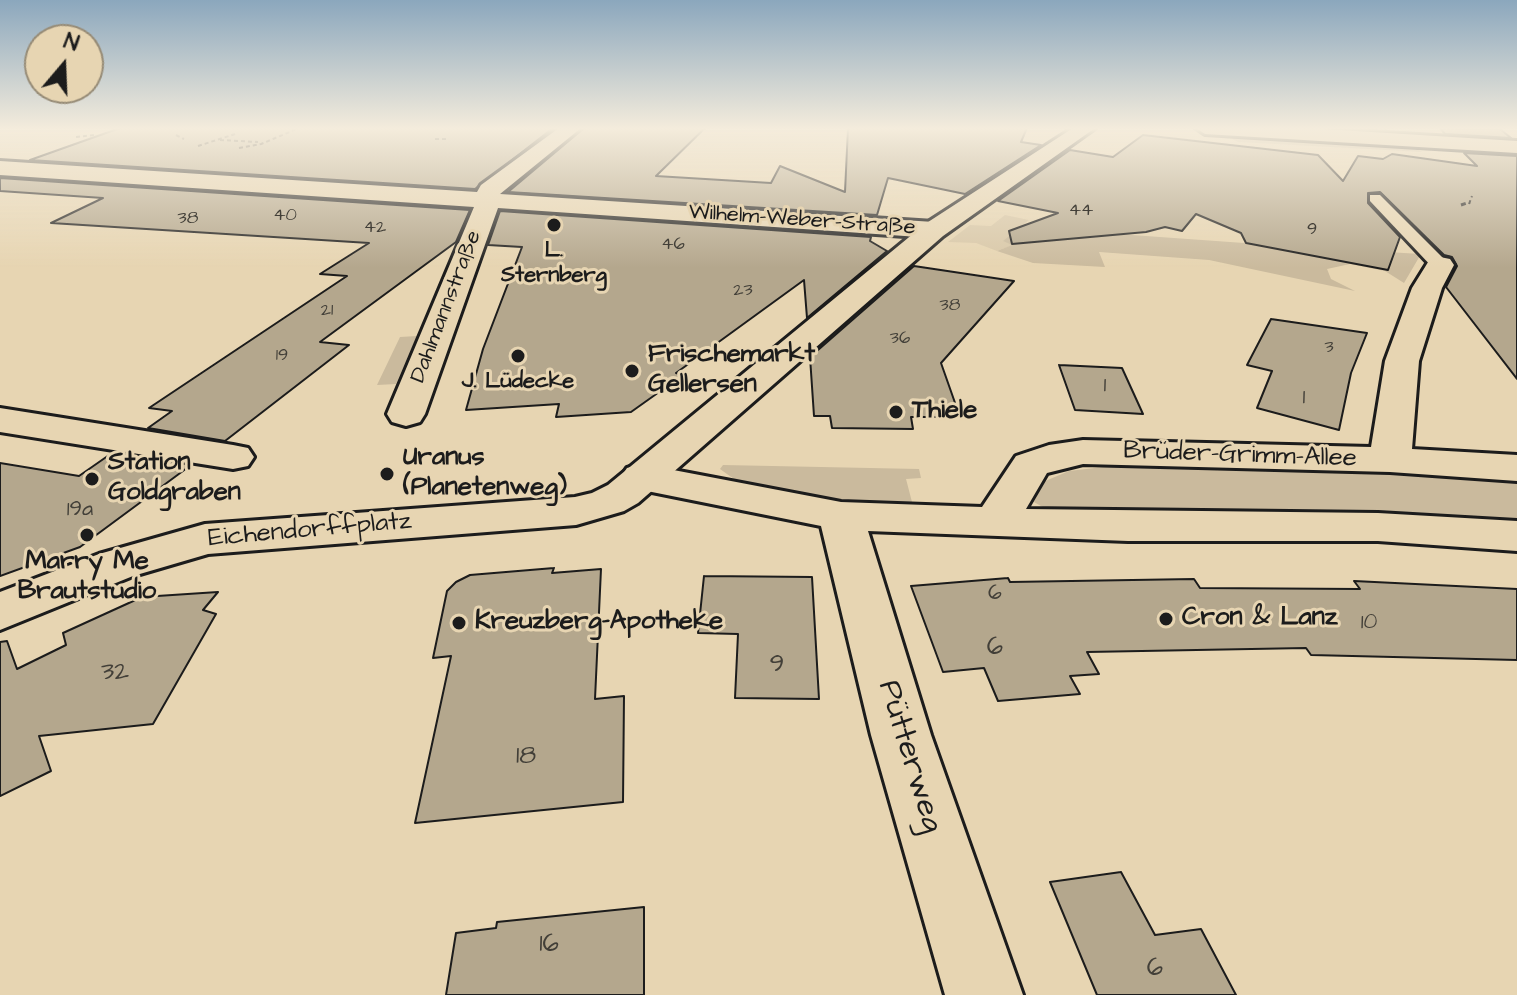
<!DOCTYPE html>
<meta charset="utf-8">
<style>
body{margin:0}
#map{position:relative;width:1517px;height:995px;overflow:hidden;background:#e7d5b2;font-family:"Architects Daughter",sans-serif}
canvas{display:block}
.north{position:absolute;left:24px;top:24px;width:80px;height:80px;box-sizing:border-box;background:#e7d5b2;border:2px solid #968b76;border-radius:50%;rotate:19deg;font-size:22px;font-weight:700;line-height:32px;text-align:center;color:#1c1c1c}
.north::after{content:'';display:block;margin:auto;width:28px;height:36px;background:#1c1c1c;clip-path:polygon(50% 0,100% 100%,50% 72%,0 100%)}
</style>
<div id="map">
<canvas width="1517" height="995"></canvas>
<div class="north">N</div>
</div>
<script>
const ctx = document.querySelector('canvas').getContext('2d');
ctx.lineJoin = 'round';
function fill(path, color) { ctx.fillStyle = color; ctx.fill(path, 'evenodd'); }
const toPath = rows => new Path2D(rows.map(r => 'M' + r).join(''));
function trace(path, color, width, dash) { ctx.strokeStyle = color; ctx.lineWidth = width; ctx.lineCap = dash ? 'butt' : 'round'; ctx.setLineDash(dash || []); ctx.stroke(path); }
function drawText(font, color, halo, rows, align = 'center') {
  ctx.font = font + ' "Architects Daughter",sans-serif'; ctx.lineWidth = 6; ctx.setLineDash([]); ctx.textBaseline = 'middle'; ctx.strokeStyle = halo; ctx.fillStyle = color; for (const [text, x, y, turn = 0] of rows) {
    ctx.save(); ctx.translate(x, y); ctx.rotate((+turn || 0) * Math.PI / 180); ctx.textAlign = isNaN(turn) ? turn : align; if (halo) ctx.strokeText(text, 0, 0); ctx.fillText(text, 0, 0); ctx.restore();
  }
}
fill(toPath([
 [1005,215,1029,220,1004,241,1013,245,997,251,976,243,948,242,970,225,991,226]
]), '#d8c7a7');
fill(toPath([
 [1236,135,1412,146,1422,152,1238,142,1232,139],
 [1020,227,1286,246,1421,254,1404,283,1385,271,1350,264,1327,269,1331,279,1355,291,1209,260,1099,252,1105,267,1033,263,997,251,1012,245,1003,241],
 [417,336,396,384,377,385,400,337],
 [723,465,919,469,921,478,906,479,912,502,867,504,762,489,734,479,720,469],
 [1293,466,1517,477,1517,523,1048,510,1034,502,1043,482,1069,471,1103,467]
]), '#caba9d');
const building = toPath([
 [120,128,553,128,475,189,30,160,120,128],
 [584,128,705,128,656,176,771,183,780,166,845,192,848,128,1027,128,1021,142,1041,145,965,194,888,178,877,215,508,192,584,128],
 [1440,128,1500,129,1511,138,1445,134,1440,128],
 [1143,135,1318,155,1343,181,1358,156,1383,159,1392,154,1477,166,1464,153,1517,156,1517,379,1446,287,1457,266,1452,257,1444,255,1380,192,1368,193,1368,203,1400,237,1388,270,1246,243,1241,233,1196,214,1182,231,1165,227,1146,232,1012,244,1009,231,1058,213,998,201,1070,150,1113,157,1143,135],
 [0,178,470,210,456,242,320,342,349,345,225,441,148,428,172,411,149,408,347,276,320,274,369,243,51,223,103,198,0,191,0,178],
 [500,211,871,237,870,241,887,251,807,318,804,280,676,373,683,375,631,412,556,417,559,404,466,410,483,349,522,247,488,245,500,211],
 [914,266,1014,281,941,363,960,417,911,417,913,429,832,428,830,416,814,416,810,357,914,266],
 [1271,319,1367,333,1351,373,1339,430,1257,408,1272,371,1247,365,1271,319],
 [1059,365,1122,368,1143,414,1075,410,1059,365],
 [112,453,191,465,80,547,0,576,0,463,79,476,112,453],
 [554,568,552,573,601,569,595,699,624,696,623,802,415,823,451,656,433,658,447,591,456,582,470,575,554,568],
 [704,576,812,577,819,699,735,698,738,634,698,633,704,576],
 [1008,578,1010,582,1194,579,1200,588,1360,589,1354,581,1517,589,1517,660,1311,655,1306,648,1087,652,1099,674,1070,676,1080,694,998,701,984,668,943,672,911,586,1008,578],
 [218,592,203,610,216,614,153,724,39,736,51,771,0,796,0,642,7,641,17,669,66,645,63,633,142,597,218,592],
 [1121,872,1155,935,1201,929,1236,995,1097,995,1050,882,1121,872],
 [644,907,644,995,446,995,456,933,496,928,497,922,644,907]
]);
fill(building, '#b4a78d');
trace(building, '#1c1c1c', 2);
const service = toPath([
 [1370,195,1380,195,1446,261,1446,269,1434,269,1370,201,1370,195]
]);
const minor = toPath([
 [559,128,581,128,500,194,934,222,947,230,934,238,498,208,425,414,420,422,406,426,392,422,387,414,474,207,0,175,0,161,477,192,481,185,559,128],
 [1196,128,1307,128,1517,141,1517,153,1205,134,1196,128],
 [1440,257,1450,259,1454,265,1442,288,1419,361,1412,449,1517,455,1517,481,1390,472,1083,464,1047,473,1026,509,1378,513,1517,521,1517,551,1378,541,1128,541,868,531,931,735,1023,995,945,995,871,735,821,526,642,490,627,486,621,477,627,468,642,464,841,502,982,507,1016,456,1049,445,1083,440,1371,447,1385,361,1412,288,1430,259,1440,257],
 [0,408,233,445,248,448,254,457,248,466,233,469,0,432,0,408]
]);
const tertiary = toPath([
 [1073,128,1095,128,943,236,638,503,624,511,576,525,208,554,133,576,0,630,0,592,99,554,205,524,575,497,592,493,608,485,925,224,1073,128]
]);
trace(service, '#1c1c1c', 6);
trace(minor, '#1c1c1c', 6);
trace(tertiary, '#1c1c1c', 6);
trace(toPath([
 [176,135,184,139],
 [76,137,95,135],
 [435,139,448,139],
 [220,140,258,142],
 [198,146,238,133],
 [239,148,261,144,299,128],
 [1469,204,1472,196]
]), '#1c1c1c', 2, [4, 3]);
trace(toPath([
 [1461,205,1470,202]
]), '#1c1c1c', 3, [5, 4]);
fill(service, '#e7d5b2');
fill(minor, '#e7d5b2');
fill(tertiary, '#e7d5b2');
const sky = ctx.createLinearGradient(0, 0, 0, 268);
sky.addColorStop(0, '#8ba7bd');
sky.addColorStop(0.48, '#f4ecdc');
sky.addColorStop(1, '#f4ecdc00');
ctx.fillStyle = sky;
ctx.fillRect(0, 0, 1517, 268);
for (const [x, y, r, color] of [
 [554,225,8,"#1c1c1c"],
 [518,356,8,"#1c1c1c"],
 [632,371,8,"#1c1c1c"],
 [896,412,8,"#1c1c1c"],
 [387,474,8,"#1c1c1c"],
 [92,479,8,"#1c1c1c"],
 [87,535,8,"#1c1c1c"],
 [1166,619,8,"#1c1c1c"],
 [459,623,8,"#1c1c1c"]
]) { const dot = new Path2D(); dot.arc(x, y, r, 0, 2 * Math.PI); ctx.fillStyle = color; ctx.fill(dot); trace(dot, '#e7d5b2', 3); }
drawText('18px', '#423f38', null, [
 ["44",1081,211],
 ["40",285,216],
 ["38",188,219],
 ["42",375,228],
 ["9",1312,230],
 ["46",673,245],
 ["23",743,291],
 ["38",950,306],
 ["21",327,311],
 ["36",900,339],
 ["3",1329,348],
 ["19",282,356]
]);
drawText('22px', '#1c1c1c', '#e7d5b2', [
 ["Wilhelm-Weber-Straße",802,221,4],
 ["Dahlmannstraße",447,307,-69]
]);
drawText('bold 22px', '#1c1c1c', '#e7d5b2', [
 ["L.",554,251],
 ["Sternberg",554,276],
 ["J. Lüdecke",518,382]
]);
drawText('22px', '#423f38', null, [
 ["1",1105,386],
 ["1",1304,398],
 ["19a",80,510],
 ["6",995,594],
 ["10",1369,623]
]);
drawText('bold 26px', '#1c1c1c', '#e7d5b2', [
 ["Frischemarkt",648,356],
 ["Gellersen",648,386],
 ["Thiele",912,412],
 ["Uranus",403,459],
 ["(Planetenweg)",403,489],
 ["Station",108,464],
 ["Goldgraben",108,494],
 ["Marry Me",87,563,"center"],
 ["Brautstudio",87,593,"center"],
 ["Cron & Lanz",1182,619],
 ["Kreuzberg-Apotheke",475,623]
], 'left');
drawText('26px', '#1c1c1c', '#e7d5b2', [
 ["Brüder-Grimm-Allee",1240,456,2],
 ["Eichendorffplatz",310,531,-5]
]);
drawText('26px', '#423f38', null, [
 ["6",995,649],
 ["9",777,666],
 ["32",115,674],
 ["18",526,758],
 ["16",549,946],
 ["6",1155,970]
]);
drawText('32px', '#1c1c1c', '#e7d5b2', [
 ["Pütterweg",909,757,73]
]);
</script>
